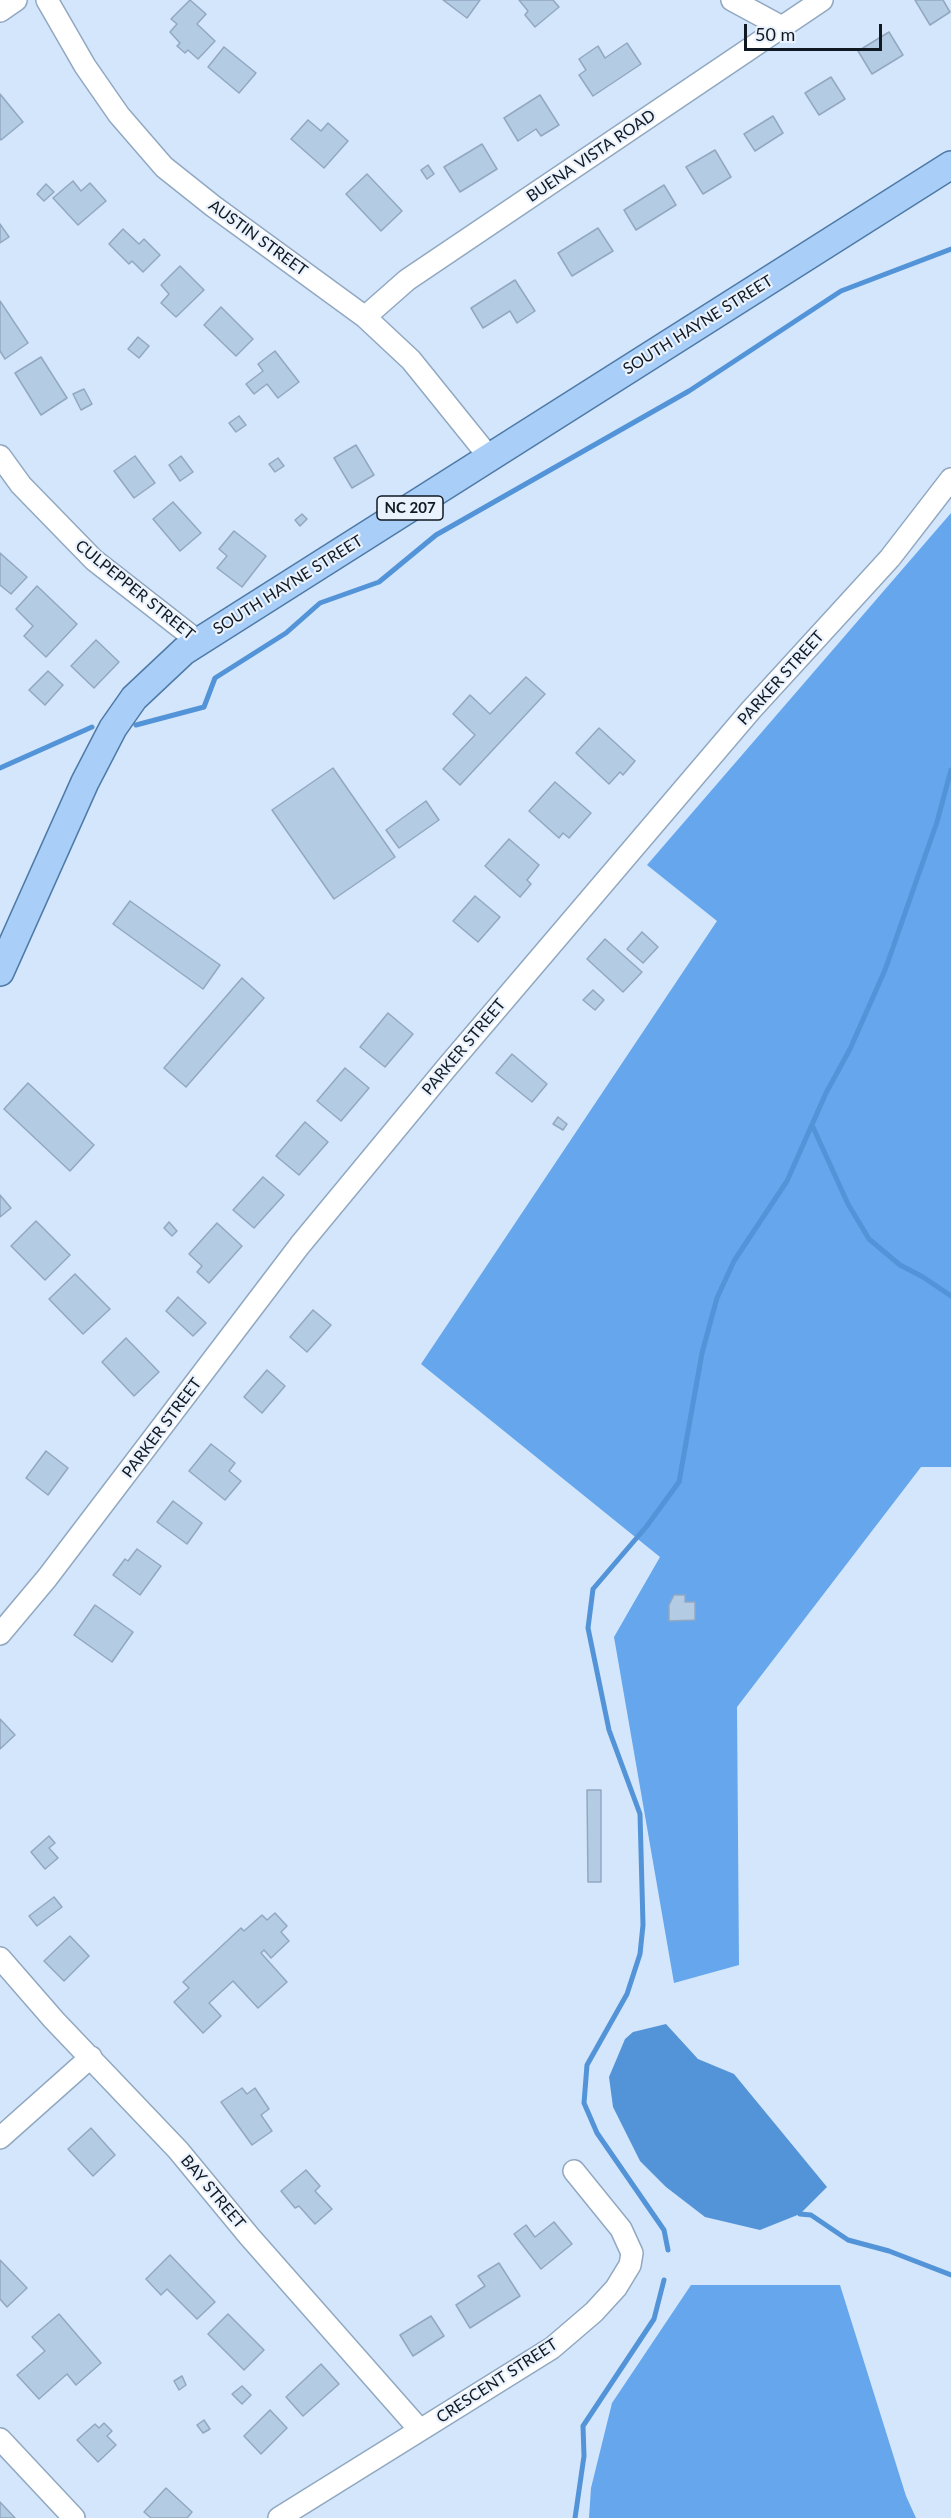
<!DOCTYPE html>
<style>
body{margin:0}
#map{position:relative;width:951px;height:2518px;overflow:hidden;background:#d4e6fb;font-family:Lato,sans-serif}
canvas{display:block}
.scale{position:absolute;left:744px;top:24px;width:138px;height:27px;box-sizing:border-box;border:3px solid #101821;border-top:0;padding-left:8px;font-size:18px;line-height:21px;white-space:nowrap;color:#101821;-webkit-text-stroke:4px #e9f2fd;paint-order:stroke}
</style>
<div id="map">
<canvas width="951" height="2518"></canvas>
<div class="scale">50 m</div>
</div>
<script>
const ctx = document.querySelector('canvas').getContext('2d');
ctx.lineJoin = 'round';
function fill(path, color) { ctx.fillStyle = color; ctx.fill(path, 'evenodd'); }
const toPath = rows => new Path2D(rows.map(r => 'M' + r).join(''));
function trace(path, color, width, dash) { ctx.strokeStyle = color; ctx.lineWidth = width; ctx.lineCap = dash ? 'butt' : 'round'; ctx.setLineDash(dash || []); ctx.stroke(path); }
function drawText(font, color, halo, rows, align = 'center') {
  ctx.font = font + ' Lato,sans-serif'; ctx.lineWidth = 4.5; ctx.setLineDash([]); ctx.textBaseline = 'middle'; ctx.strokeStyle = halo; ctx.fillStyle = color; for (const [text, x, y, turn = 0] of rows) {
    ctx.save(); ctx.translate(x, y); ctx.rotate((+turn || 0) * Math.PI / 180); ctx.textAlign = isNaN(turn) ? turn : align; if (halo) ctx.strokeText(text, 0, 0); ctx.fillText(text, 0, 0); ctx.restore();
  }
}
fill(toPath([
 [951,513,951,1467,921,1467,737,1707,739,1965,674,1983,614,1637,660,1557,421,1364,717,921,647,865],
 [691,2285,840,2285,906,2496,916,2518,589,2518,591,2488,612,2403]
]), '#65a6ec');
fill(toPath([
 [666,2024,698,2059,734,2074,827,2187,800,2214,760,2230,705,2217,666,2187,640,2161,613,2107,609,2077,625,2039,633,2032]
]), '#5394d8');
trace(toPath([
 [136,725,204,707,215,678,286,633,320,603,379,582,436,535,689,391,841,291,951,249],
 [0,768,92,727],
 [812,1125,848,1204,869,1239,900,1265,923,1277,951,1296],
 [800,2214,811,2215,848,2240,889,2251,951,2275],
 [668,2250,664,2230,597,2133,584,2103,587,2065,627,1994,640,1954,643,1925,640,1814,609,1730,588,1628,593,1589,646,1527,679,1482,702,1353,717,1298,734,1261,787,1181,826,1093,850,1049,885,970,937,822,951,770],
 [575,2518,584,2456,583,2426,654,2319,664,2280]
]), '#5394d8', 5);
const building = toPath([
 [190,0,206,14,197,24,215,41,198,59,188,50,185,53,177,46,180,43,170,32,177,24,171,19,190,0],
 [443,0,480,0,467,18,443,0],
 [519,0,553,0,559,7,535,27,525,15,528,11,519,0],
 [915,0,943,0,950,12,930,25,915,0],
 [889,32,903,55,872,74,858,51,889,32],
 [627,43,641,64,593,96,579,75,586,70,579,59,598,46,605,58,627,43],
 [224,47,256,73,239,93,208,67,224,47],
 [831,77,845,99,819,115,805,93,831,77],
 [0,94,23,122,1,140,0,138,0,94],
 [540,95,559,125,541,136,536,129,518,141,504,118,540,95],
 [773,116,783,133,755,151,744,134,773,116],
 [308,120,321,131,328,123,348,141,324,168,291,139,308,120],
 [482,144,497,169,460,192,444,167,482,144],
 [715,150,731,177,703,194,686,167,715,150],
 [428,165,434,174,427,179,421,170,428,165],
 [367,174,402,211,381,231,346,194,367,174],
 [73,181,81,191,90,183,106,201,78,225,53,198,73,181],
 [46,184,54,192,44,201,37,194,46,184],
 [664,185,676,205,636,230,624,210,664,185],
 [0,224,9,237,0,243,0,224],
 [598,228,613,251,572,276,558,253,598,228],
 [123,229,139,244,144,239,160,255,143,272,132,261,129,264,109,244,123,229],
 [180,266,204,290,176,317,161,303,169,294,161,285,180,266],
 [515,280,535,311,517,323,510,311,483,328,471,308,515,280],
 [0,301,28,343,5,359,0,351,0,301],
 [221,307,253,339,236,356,204,325,221,307],
 [138,337,149,346,139,358,128,349,138,337],
 [275,351,299,382,278,398,267,384,254,394,246,384,263,371,258,364,275,351],
 [41,357,67,398,41,415,15,373,41,357],
 [84,389,92,404,81,410,73,394,84,389],
 [239,416,246,425,236,432,229,423,239,416],
 [356,445,374,475,352,488,334,458,356,445],
 [135,456,155,483,134,498,114,471,135,456],
 [181,456,193,472,180,481,169,465,181,456],
 [278,458,284,466,275,472,269,464,278,458],
 [173,502,201,533,180,551,153,519,173,502],
 [302,514,307,519,300,526,295,520,302,514],
 [234,531,266,556,242,587,217,568,227,556,219,549,234,531],
 [0,553,27,577,11,594,0,585,0,553],
 [37,586,77,624,46,657,24,636,33,626,16,609,37,586],
 [96,640,119,662,94,688,71,666,96,640],
 [48,671,63,685,45,705,29,690,48,671],
 [526,677,545,694,460,785,443,769,475,735,453,714,470,695,490,714,526,677],
 [599,728,635,761,623,775,620,772,609,784,576,753,599,728],
 [333,768,395,857,334,899,272,810,333,768],
 [555,782,591,813,569,838,563,833,559,838,529,811,555,782],
 [426,801,439,820,399,848,386,830,426,801],
 [509,839,539,865,527,880,531,884,520,897,485,866,509,839],
 [475,896,500,917,478,942,453,921,475,896],
 [130,901,220,965,203,989,113,924,130,901],
 [642,932,658,947,643,963,627,949,642,932],
 [605,939,642,972,623,992,587,959,605,939],
 [242,978,264,998,186,1087,164,1068,242,978],
 [593,990,604,1000,595,1010,583,1000,593,990],
 [388,1013,413,1034,385,1067,360,1047,388,1013],
 [512,1054,547,1084,532,1102,496,1073,512,1054],
 [345,1068,369,1088,341,1121,317,1101,345,1068],
 [28,1083,94,1145,70,1171,4,1109,28,1083],
 [558,1117,567,1124,563,1130,553,1124,558,1117],
 [305,1122,328,1142,299,1175,276,1156,305,1122],
 [263,1177,284,1195,254,1228,233,1210,263,1177],
 [0,1195,11,1208,0,1217,0,1195],
 [36,1221,70,1255,45,1280,11,1246,36,1221],
 [169,1222,177,1231,172,1236,164,1228,169,1222],
 [217,1223,242,1246,209,1283,197,1272,202,1266,189,1254,217,1223],
 [75,1274,110,1309,83,1334,49,1299,75,1274],
 [178,1297,206,1323,193,1336,166,1311,178,1297],
 [313,1310,331,1325,307,1352,290,1337,313,1310],
 [126,1338,159,1372,134,1396,102,1362,126,1338],
 [267,1370,285,1386,262,1413,244,1397,267,1370],
 [211,1444,235,1463,229,1471,241,1481,225,1500,189,1471,211,1444],
 [46,1451,68,1468,48,1495,26,1478,46,1451],
 [173,1501,202,1523,187,1544,157,1522,173,1501],
 [137,1549,161,1566,140,1595,113,1575,125,1559,128,1561,137,1549],
 [674,1595,685,1595,685,1602,695,1602,695,1620,669,1621,669,1605,674,1595],
 [95,1605,133,1632,112,1662,74,1635,95,1605],
 [0,1719,15,1735,0,1749,0,1719],
 [587,1790,601,1790,601,1882,588,1882,587,1790],
 [49,1836,55,1843,49,1848,58,1858,45,1869,31,1852,49,1836],
 [54,1897,62,1907,37,1926,29,1916,54,1897],
 [275,1913,287,1926,281,1932,289,1941,271,1958,264,1950,261,1953,287,1982,258,2008,233,1981,209,2003,221,2016,203,2033,174,2002,189,1988,183,1982,241,1928,244,1931,262,1915,267,1920,275,1913],
 [70,1936,89,1956,64,1981,44,1961,70,1936],
 [242,2088,247,2094,255,2088,269,2109,261,2115,272,2131,252,2145,221,2102,242,2088],
 [91,2128,115,2155,93,2176,68,2149,91,2128],
 [306,2170,320,2186,315,2191,332,2209,315,2224,299,2206,295,2208,281,2191,306,2170],
 [554,2222,572,2244,541,2269,514,2234,526,2225,535,2237,554,2222],
 [170,2255,215,2302,197,2319,167,2289,161,2295,146,2279,170,2255],
 [0,2260,27,2288,7,2307,0,2299,0,2260],
 [499,2263,520,2296,470,2328,456,2305,485,2286,478,2276,499,2263],
 [59,2314,101,2363,76,2385,67,2374,39,2399,17,2375,45,2351,32,2337,59,2314],
 [228,2314,264,2350,244,2370,208,2334,228,2314],
 [431,2316,444,2336,413,2356,400,2335,431,2316],
 [321,2364,339,2384,303,2416,286,2397,321,2364],
 [182,2376,186,2385,179,2390,174,2381,182,2376],
 [242,2386,251,2395,242,2404,232,2394,242,2386],
 [270,2410,287,2428,261,2454,244,2436,270,2410],
 [204,2420,210,2429,203,2433,197,2425,204,2420],
 [104,2423,112,2431,107,2436,116,2445,98,2462,77,2440,95,2424,99,2428,104,2423],
 [166,2488,192,2512,187,2518,151,2518,144,2512,166,2488],
 [0,2502,15,2518,0,2518,0,2502]
]);
fill(building, '#b4cbe4');
trace(building, '#92a8c1', 1.5);
const minor = toPath([
 [47,0,85,66,119,115,164,167,213,206,365,317,411,360,490,458],
 [732,0,782,27],
 [0,11,16,0],
 [365,317,407,280,822,0],
 [0,456,21,485,94,560,199,642],
 [0,1634,47,1578,300,1245,448,1066,751,710,890,558,951,479],
 [0,1958,54,2020,178,2150,249,2236,420,2430],
 [0,2138,91,2057],
 [0,2439,74,2518],
 [279,2518,552,2348,594,2312,616,2288,630,2265,632,2253,621,2229,574,2171]
]);
const major = toPath([
 [0,972,85,782,113,728,134,698,184,651,951,165]
]);
trace(minor, '#91a8c1', 24);
trace(major, '#4e7aa8', 30);
trace(minor, '#fff', 21);
trace(major, '#a9cef7', 27);
for (const [x, y, w] of [
 [410,508,66]
]) { const box = new Path2D(); box.roundRect(x - w / 2, y - 12, w, 24, 4.5); ctx.fillStyle = '#e9f2fd'; ctx.fill(box); trace(box, '#101821', 1.5); }
drawText('bold 15px', '#101821', null, [
 ["NC 207",410,508]
]);
drawText('16px', '#101821', '#e9f2fd', [
 ["BUENA VISTA ROAD",591,156,-34],
 ["AUSTIN STREET",258,238,36],
 ["SOUTH HAYNE STREET",698,325,-32],
 ["SOUTH HAYNE STREET",288,585,-32],
 ["CULPEPPER STREET",135,590,39],
 ["PARKER STREET",781,678,-48],
 ["PARKER STREET",464,1047,-50],
 ["PARKER STREET",162,1428,-53],
 ["BAY STREET",213,2192,50],
 ["CRESCENT STREET",497,2381,-33]
]);
</script>
